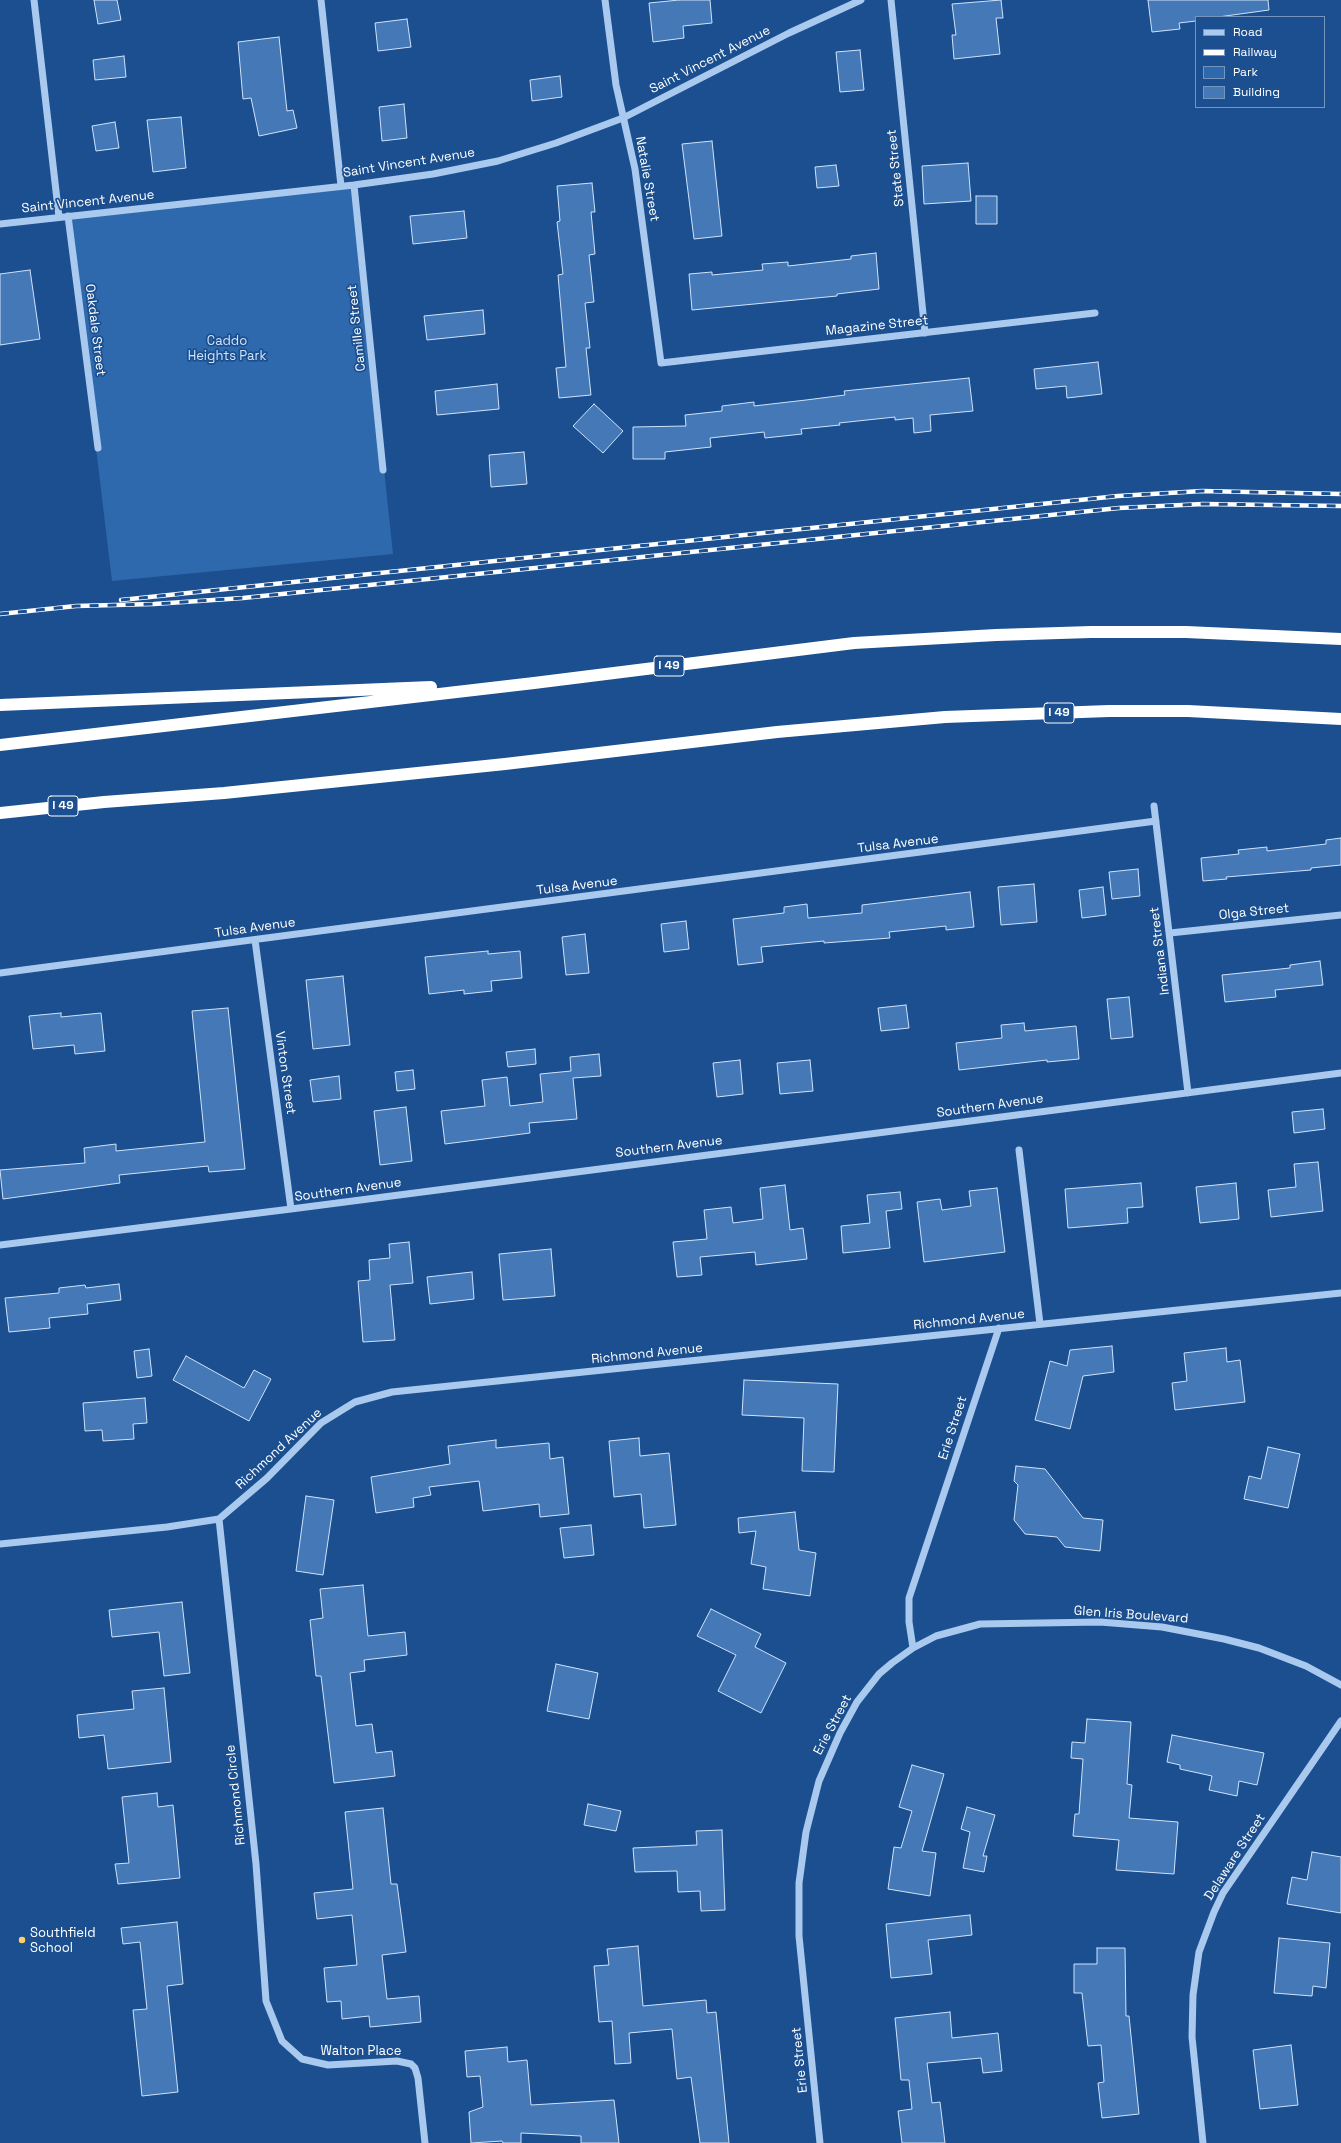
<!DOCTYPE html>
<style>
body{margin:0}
#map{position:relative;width:1341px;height:2143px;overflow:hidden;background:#1b4f8f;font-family:"Space Grotesk",sans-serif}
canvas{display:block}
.legend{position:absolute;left:1195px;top:16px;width:130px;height:92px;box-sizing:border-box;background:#1b4f8f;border:1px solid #7695bc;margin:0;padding:5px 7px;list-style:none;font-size:12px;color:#fff}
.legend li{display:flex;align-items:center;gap:8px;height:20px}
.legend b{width:20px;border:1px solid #7695bc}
</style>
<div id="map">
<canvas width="1341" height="2143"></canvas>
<ul class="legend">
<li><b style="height:5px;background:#a9c9ee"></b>Road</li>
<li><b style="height:5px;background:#fff"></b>Railway</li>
<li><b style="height:11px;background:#2e69ad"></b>Park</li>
<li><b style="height:11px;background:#4478b7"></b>Building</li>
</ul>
</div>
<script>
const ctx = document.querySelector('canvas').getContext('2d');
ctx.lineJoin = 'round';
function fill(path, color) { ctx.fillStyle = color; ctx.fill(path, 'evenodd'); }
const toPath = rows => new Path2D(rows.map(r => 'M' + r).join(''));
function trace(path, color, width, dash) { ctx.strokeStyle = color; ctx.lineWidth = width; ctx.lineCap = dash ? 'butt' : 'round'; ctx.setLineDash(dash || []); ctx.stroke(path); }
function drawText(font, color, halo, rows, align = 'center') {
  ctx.font = font + ' "Space Grotesk",sans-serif'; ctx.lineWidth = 3.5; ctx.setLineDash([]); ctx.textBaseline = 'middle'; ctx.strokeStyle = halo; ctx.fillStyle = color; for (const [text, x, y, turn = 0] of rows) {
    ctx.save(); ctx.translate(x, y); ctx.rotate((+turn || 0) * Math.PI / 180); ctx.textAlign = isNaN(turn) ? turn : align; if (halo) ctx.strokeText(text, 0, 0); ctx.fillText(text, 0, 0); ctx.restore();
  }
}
fill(toPath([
 [354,185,393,554,112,581,68,216]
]), '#2e69ad');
const building = toPath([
 [94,0,117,0,121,20,98,24,94,0],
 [679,0,710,0,712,23,683,26,684,38,653,42,649,3,679,0],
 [1001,0,1003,18,996,18,1000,54,954,59,952,35,956,35,952,4,1001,0],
 [1148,0,1268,0,1269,10,1218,17,1196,17,1196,21,1179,23,1180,29,1152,32,1148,0],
 [407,19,411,47,378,51,375,23,407,19],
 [279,37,287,111,293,110,297,128,259,136,251,98,243,99,238,42,279,37],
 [860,50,864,90,840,92,836,52,860,50],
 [124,56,126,77,95,80,93,60,124,56],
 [560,76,562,97,532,101,530,80,560,76],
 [404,104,407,138,382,141,379,107,404,104],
 [181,117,186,168,153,172,147,120,181,117],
 [115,122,119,148,96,151,92,126,115,122],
 [712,141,722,236,694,239,682,144,712,141],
 [968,163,971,201,924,204,922,166,968,163],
 [836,165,839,186,817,188,815,167,836,165],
 [592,183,595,212,591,212,595,254,589,255,594,302,585,303,590,348,586,348,591,395,559,398,556,368,566,367,558,275,563,274,557,222,560,221,557,186,592,183],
 [976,196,997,196,997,224,976,224,976,196],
 [464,211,467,238,413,244,410,216,464,211],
 [876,253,879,289,837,294,837,296,692,310,689,274,712,272,712,275,763,270,762,264,788,262,788,266,851,259,851,256,876,253],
 [30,270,40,339,0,345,0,274,30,270],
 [483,310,485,334,427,340,424,316,483,310],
 [1098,362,1102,394,1067,398,1066,386,1036,389,1034,369,1098,362],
 [969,378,973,411,930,415,931,431,914,433,913,418,895,420,895,417,839,423,840,425,801,429,802,434,765,438,764,432,710,438,711,447,665,452,665,459,633,459,633,427,686,426,685,415,722,411,722,406,754,402,754,406,806,400,845,395,844,391,969,378],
 [497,384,499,409,437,415,435,391,497,384],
 [594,404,623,431,603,453,573,426,594,404],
 [524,452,527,484,491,487,489,455,524,452],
 [1341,838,1341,865,1311,868,1311,870,1226,877,1227,879,1203,881,1201,858,1239,854,1238,850,1267,847,1267,851,1326,844,1326,840,1341,838],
 [1138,869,1140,896,1112,899,1109,872,1138,869],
 [1034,884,1037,922,1001,925,998,887,1034,884],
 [1103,887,1106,915,1082,918,1079,890,1103,887],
 [970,892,974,927,946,930,946,926,889,932,890,938,824,943,824,941,761,947,763,962,738,965,733,919,784,913,784,907,807,904,808,918,862,913,862,905,970,892],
 [686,921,689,949,664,952,661,924,686,921],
 [585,934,589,973,566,975,562,937,585,934],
 [488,951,488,954,520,951,522,978,491,981,492,991,464,994,464,990,429,994,425,957,488,951],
 [1320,961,1323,985,1275,990,1276,997,1225,1002,1222,975,1290,968,1290,965,1320,961],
 [343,976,350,1045,313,1049,306,980,343,976],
 [1129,997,1133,1037,1111,1039,1107,999,1129,997],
 [906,1005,909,1028,881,1031,878,1008,906,1005],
 [228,1008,245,1169,209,1172,208,1166,119,1175,120,1183,3,1199,0,1170,85,1163,84,1148,116,1144,116,1151,205,1142,192,1011,228,1008],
 [61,1013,61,1017,101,1013,105,1051,75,1054,74,1045,33,1049,29,1016,61,1013],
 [1024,1023,1025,1031,1076,1026,1079,1059,1047,1062,1047,1060,959,1070,956,1043,1002,1038,1001,1025,1024,1023],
 [535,1049,536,1064,508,1067,506,1052,535,1049],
 [599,1054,601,1076,573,1078,577,1119,529,1123,530,1133,445,1144,441,1111,485,1106,482,1080,507,1077,510,1106,543,1102,540,1074,571,1071,570,1057,599,1054],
 [740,1060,743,1094,717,1097,713,1063,740,1060],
 [810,1060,813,1091,780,1094,777,1063,810,1060],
 [413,1070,415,1089,397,1091,395,1072,413,1070],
 [339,1076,341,1099,313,1102,310,1080,339,1076],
 [406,1107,412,1161,380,1165,374,1111,406,1107],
 [1323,1109,1325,1129,1294,1133,1292,1112,1323,1109],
 [1318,1162,1323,1211,1271,1217,1268,1190,1296,1187,1294,1164,1318,1162],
 [1141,1183,1143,1207,1127,1208,1128,1223,1068,1228,1065,1189,1141,1183],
 [1236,1183,1239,1219,1200,1223,1196,1187,1236,1183],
 [785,1185,790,1230,803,1228,807,1259,756,1265,755,1252,700,1257,702,1275,677,1277,673,1242,707,1239,704,1210,731,1207,733,1223,763,1219,760,1188,785,1185],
 [997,1188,1005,1252,924,1262,917,1202,940,1199,942,1210,971,1206,969,1191,997,1188],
 [900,1192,902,1209,886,1211,890,1248,843,1253,841,1226,870,1223,867,1195,900,1192],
 [409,1242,413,1283,390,1285,395,1340,363,1342,358,1281,370,1280,369,1260,390,1258,389,1244,409,1242],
 [551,1249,555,1296,503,1300,499,1254,551,1249],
 [472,1272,474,1299,430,1304,427,1277,472,1272],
 [119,1284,121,1300,87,1304,88,1314,49,1318,50,1328,9,1332,5,1298,59,1293,59,1288,85,1285,86,1288,119,1284],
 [1112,1346,1114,1372,1083,1376,1070,1429,1035,1420,1050,1361,1067,1366,1070,1350,1112,1346],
 [1226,1348,1227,1362,1240,1360,1245,1402,1175,1410,1172,1383,1187,1381,1184,1353,1226,1348],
 [149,1349,152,1376,137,1378,134,1351,149,1349],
 [186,1356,244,1388,254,1370,271,1379,249,1421,173,1380,186,1356],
 [744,1380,838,1384,834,1472,802,1471,804,1418,742,1415,744,1380],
 [145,1398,147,1423,133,1424,134,1439,103,1441,102,1430,85,1431,83,1403,145,1398],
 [639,1438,640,1456,669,1453,676,1525,644,1528,641,1494,614,1497,609,1441,639,1438],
 [496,1440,496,1448,549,1443,550,1459,563,1457,569,1514,540,1517,539,1504,483,1511,479,1481,429,1487,431,1495,413,1498,414,1507,376,1513,371,1477,450,1464,448,1446,496,1440],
 [1268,1447,1300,1454,1288,1508,1244,1499,1249,1476,1261,1479,1268,1447],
 [1016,1466,1045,1469,1083,1518,1103,1520,1100,1551,1065,1547,1057,1537,1025,1534,1014,1520,1018,1485,1014,1481,1016,1466],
 [306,1496,334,1500,323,1575,296,1571,306,1496],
 [795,1512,799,1550,816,1553,810,1596,763,1589,766,1567,751,1564,756,1531,739,1533,738,1518,795,1512],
 [591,1525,594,1555,564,1558,560,1528,591,1525],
 [363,1585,368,1636,405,1632,407,1655,364,1660,365,1671,350,1673,356,1726,372,1724,376,1753,392,1751,395,1776,334,1783,321,1676,316,1676,310,1620,323,1618,320,1589,363,1585],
 [182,1602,190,1673,164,1676,159,1632,112,1637,109,1610,182,1602],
 [711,1609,761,1634,755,1647,786,1663,761,1713,718,1691,736,1655,697,1636,711,1609],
 [556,1664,598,1673,589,1719,547,1711,556,1664],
 [164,1688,171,1762,108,1769,104,1735,79,1738,77,1715,134,1709,132,1691,164,1688],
 [1087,1719,1131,1722,1127,1784,1132,1785,1129,1818,1178,1822,1174,1874,1116,1870,1119,1840,1073,1836,1075,1814,1079,1814,1083,1759,1071,1758,1072,1742,1085,1743,1087,1719],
 [1172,1735,1264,1753,1257,1785,1239,1781,1237,1796,1209,1790,1212,1776,1180,1769,1180,1765,1167,1762,1172,1735],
 [912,1765,944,1774,922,1851,936,1853,930,1896,888,1889,894,1847,901,1848,912,1811,899,1807,912,1765],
 [157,1793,158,1807,173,1805,180,1878,118,1884,115,1864,129,1863,122,1797,157,1793],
 [588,1804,621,1811,616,1831,584,1825,588,1804],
 [967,1807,995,1815,983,1856,987,1856,984,1872,963,1868,970,1832,961,1829,967,1807],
 [383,1808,391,1884,397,1884,406,1952,382,1955,387,1999,419,1996,421,2022,370,2027,369,2016,342,2019,341,2001,327,2002,324,1968,357,1965,352,1915,317,1919,314,1893,353,1889,345,1812,383,1808],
 [722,1830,725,1910,701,1911,700,1891,678,1892,677,1871,635,1872,633,1848,697,1845,696,1831,722,1830],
 [1312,1852,1341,1857,1341,1913,1287,1904,1292,1877,1307,1880,1312,1852],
 [970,1915,972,1935,928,1940,932,1974,891,1978,886,1924,970,1915],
 [177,1922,183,1984,167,1986,178,2092,142,2096,133,2010,147,2009,140,1942,123,1944,121,1928,177,1922],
 [1279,1938,1330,1943,1326,1988,1313,1986,1312,1996,1274,1993,1279,1938],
 [638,1946,643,2006,706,2000,707,2013,716,2012,729,2143,700,2143,691,2077,677,2079,672,2029,629,2033,631,2063,615,2064,612,2021,599,2022,594,1966,609,1965,607,1949,638,1946],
 [1097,1948,1125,1948,1126,2016,1129,2016,1139,2114,1102,2118,1098,2083,1104,2082,1101,2045,1088,2046,1082,1993,1074,1993,1074,1964,1097,1964,1097,1948],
 [950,2012,952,2038,998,2033,1002,2071,983,2073,981,2058,927,2063,932,2103,940,2102,945,2143,902,2143,898,2111,912,2109,909,2080,901,2080,895,2018,950,2012],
 [1291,2045,1298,2105,1260,2109,1253,2050,1291,2045],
 [507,2047,508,2062,527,2060,531,2105,614,2100,619,2143,581,2143,581,2136,521,2133,521,2143,503,2143,502,2141,471,2143,469,2112,483,2107,480,2076,467,2077,465,2051,507,2047]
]);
fill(building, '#4478b7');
trace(building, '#cfe3fa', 1);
trace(toPath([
 [34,0,59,217],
 [321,0,341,186],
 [605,0,616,85,635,169,661,363,1095,313],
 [891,0,925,333],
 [354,185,383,470],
 [68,216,98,448],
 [0,224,354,185,433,174,498,161,556,143,623,118,789,33,861,0],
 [1154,806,1188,1093],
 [1170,933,1341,915],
 [255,940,291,1209],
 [0,973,1156,821],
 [1019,1150,1040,1324],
 [0,1245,291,1209,1341,1073],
 [219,1519,256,1864,266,2001,282,2041,302,2059,328,2065,397,2061,411,2064,415,2068,418,2078,425,2143],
 [0,1544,167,1527,219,1519,267,1478,321,1423,355,1402,392,1392,1341,1293],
 [913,1648,909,1622,909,1598,999,1328],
 [820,2143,799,1936,799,1883,806,1832,819,1781,840,1733,857,1702,879,1674,892,1663,913,1648,936,1636,980,1624,1100,1622,1162,1627,1224,1639,1259,1648,1306,1666,1341,1685],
 [1203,2143,1192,2037,1193,1995,1199,1952,1214,1912,1223,1893,1341,1721]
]), '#a9c9ee', 7);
trace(toPath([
 [0,705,431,687],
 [0,745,534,683,854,643,996,635,1091,632,1186,632,1341,639],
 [0,813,104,802,224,793,505,764,777,732,945,717,1109,711,1188,711,1341,719]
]), '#fff', 12);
const rail = toPath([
 [121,600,1118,496,1202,491,1341,494],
 [0,614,76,606,154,604,243,598,1119,508,1203,504,1341,506]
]);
trace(rail, '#fff', 4.5);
trace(rail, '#1b4f8f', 3, [9]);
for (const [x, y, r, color] of [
 [22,1940,4,"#ffd166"]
]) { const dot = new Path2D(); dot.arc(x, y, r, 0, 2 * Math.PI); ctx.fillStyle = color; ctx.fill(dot); trace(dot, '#1b4f8f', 1.5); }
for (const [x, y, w] of [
 [669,666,30],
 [1059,713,30],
 [63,806,30]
]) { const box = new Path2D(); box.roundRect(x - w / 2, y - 10, w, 20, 3); ctx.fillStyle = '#1b4f8f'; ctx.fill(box); trace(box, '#fff', 1); }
drawText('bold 12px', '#fff', null, [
 ["I 49",669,666],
 ["I 49",1059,713],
 ["I 49",63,806]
]);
drawText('13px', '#fff', '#1b4f8f', [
 ["Saint Vincent Avenue",710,60,-27],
 ["Saint Vincent Avenue",409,163,-9],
 ["State Street",896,168,-96],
 ["Natalie Street",647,179,80],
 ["Saint Vincent Avenue",88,202,-6],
 ["Magazine Street",877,326,-6],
 ["Camille Street",357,328,-96],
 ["Oakdale Street",95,330,83],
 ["Tulsa Avenue",898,844,-7],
 ["Tulsa Avenue",577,886,-7],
 ["Olga Street",1254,912,-6],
 ["Tulsa Avenue",255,928,-8],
 ["Indiana Street",1160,951,-97],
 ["Vinton Street",285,1073,82],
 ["Southern Avenue",990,1106,-8],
 ["Southern Avenue",669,1147,-7],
 ["Southern Avenue",348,1190,-8],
 ["Richmond Avenue",969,1320,-6],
 ["Richmond Avenue",647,1354,-6],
 ["Erie Street",953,1428,-72],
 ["Richmond Avenue",279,1449,-43],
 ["Glen Iris Boulevard",1131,1615,4],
 ["Erie Street",833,1725,-62],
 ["Richmond Circle",236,1795,-96],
 ["Delaware Street",1235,1857,-57],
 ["Walton Place",361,2051],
 ["Erie Street",800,2060,-96]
]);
drawText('13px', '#cfe3fa', '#1b4f8f', [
 ["Caddo",227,341],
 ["Heights Park",227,356]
]);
drawText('13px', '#fff', '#1b4f8f', [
 ["Southfield",30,1933],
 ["School",30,1948]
], 'left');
</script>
